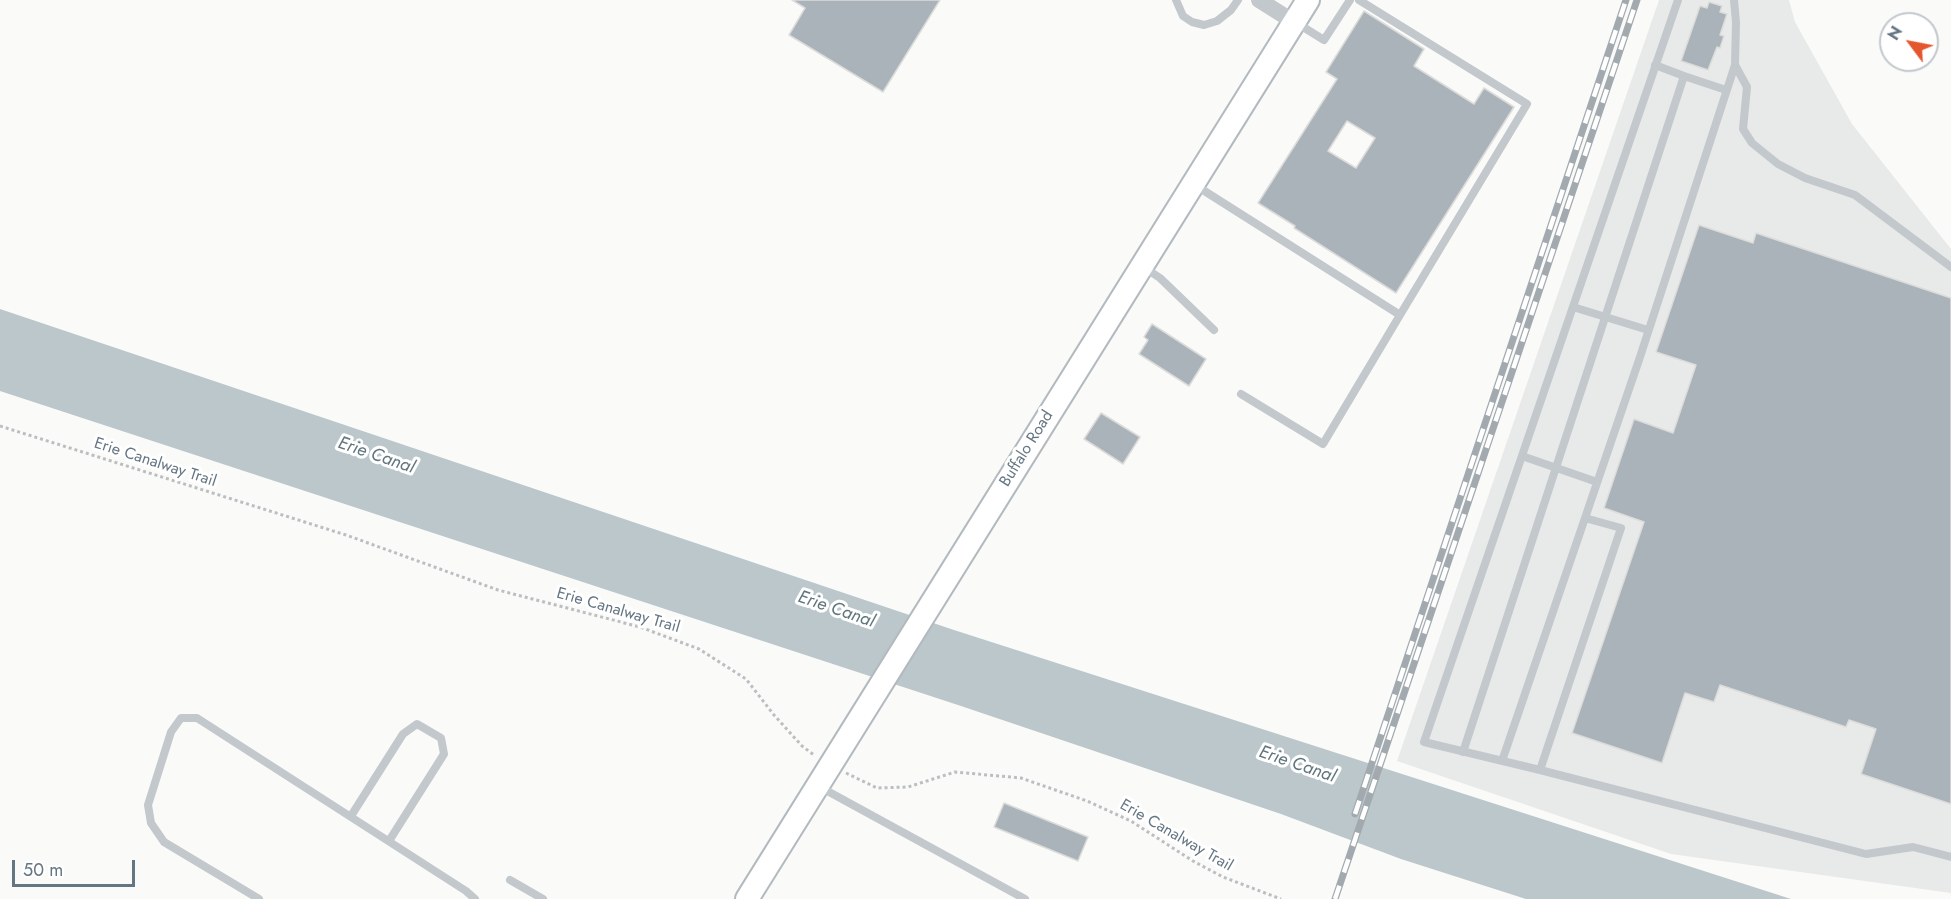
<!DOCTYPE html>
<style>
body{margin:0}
#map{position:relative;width:1951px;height:899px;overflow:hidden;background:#fafaf8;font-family:Jost,sans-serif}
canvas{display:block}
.north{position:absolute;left:1879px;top:12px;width:60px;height:60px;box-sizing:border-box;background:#fff;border:2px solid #c1c8cd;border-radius:50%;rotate:302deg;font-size:16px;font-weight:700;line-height:24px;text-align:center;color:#657683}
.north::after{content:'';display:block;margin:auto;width:21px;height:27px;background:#e4572e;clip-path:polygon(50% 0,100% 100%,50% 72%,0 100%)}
.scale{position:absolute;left:12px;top:860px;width:123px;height:27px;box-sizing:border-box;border:3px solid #657683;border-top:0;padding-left:8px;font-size:18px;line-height:21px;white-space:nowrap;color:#657683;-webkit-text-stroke:4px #fff;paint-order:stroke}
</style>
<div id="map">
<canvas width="1951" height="899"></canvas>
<div class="north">N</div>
<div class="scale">50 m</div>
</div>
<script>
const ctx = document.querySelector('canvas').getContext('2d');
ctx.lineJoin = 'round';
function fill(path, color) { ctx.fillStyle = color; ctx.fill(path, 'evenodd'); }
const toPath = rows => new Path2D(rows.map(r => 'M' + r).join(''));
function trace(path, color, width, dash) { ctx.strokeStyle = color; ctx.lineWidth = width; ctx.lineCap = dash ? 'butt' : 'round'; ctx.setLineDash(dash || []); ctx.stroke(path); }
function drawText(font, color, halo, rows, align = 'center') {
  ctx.font = font + ' Jost,sans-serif'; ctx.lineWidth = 6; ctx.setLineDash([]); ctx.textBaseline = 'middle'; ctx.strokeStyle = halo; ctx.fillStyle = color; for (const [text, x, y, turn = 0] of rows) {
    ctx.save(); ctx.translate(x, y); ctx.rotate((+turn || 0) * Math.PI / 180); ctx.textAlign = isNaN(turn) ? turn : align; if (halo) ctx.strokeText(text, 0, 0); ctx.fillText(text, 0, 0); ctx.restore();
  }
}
fill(toPath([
 [1659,0,1789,0,1795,22,1852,124,1951,249,1951,893,1671,854,1397,761]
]), '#e8e9e9');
fill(toPath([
 [0,309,954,630,1791,899,1526,899,1401,859,1281,814,961,706,0,391]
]), '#bbc7cb');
const building = toPath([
 [792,0,940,0,883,92,789,35,805,8,792,0],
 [1709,2,1722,6,1720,12,1727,14,1720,35,1724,36,1720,48,1717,47,1708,70,1681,61,1700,6,1707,8,1709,2],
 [1364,11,1424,49,1414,66,1474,104,1484,88,1514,107,1396,293,1294,228,1295,226,1258,203,1337,79,1326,72,1364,11],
 [1347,121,1375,138,1356,168,1328,151,1347,121],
 [1699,225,1753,243,1756,233,1951,298,1951,804,1861,774,1876,729,1849,720,1846,727,1720,685,1714,702,1685,693,1662,763,1572,733,1644,522,1604,508,1634,419,1673,433,1696,365,1656,352,1699,225],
 [1152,324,1206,359,1189,386,1139,354,1148,340,1144,337,1152,324],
 [1101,413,1140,437,1123,464,1084,439,1101,413],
 [1004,803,1088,837,1078,861,994,827,1004,803]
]);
fill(building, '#aab3b9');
trace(building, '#dcdcda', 1.5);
const secondary = toPath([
 [747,899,1308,0]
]);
trace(secondary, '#b3babf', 26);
trace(toPath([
 [0,426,346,535,498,590,640,627,699,649,746,679,774,715,802,746,814,755],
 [846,773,877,788,908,787,955,772,1021,778,1087,801,1131,821,1193,861,1223,877,1281,899]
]), '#bbbfc2', 3, [3, 3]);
trace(toPath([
 [1176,0,1183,16,1192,22,1204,25,1217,21,1231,10,1238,0],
 [1678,0,1424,742,1540,770,1866,854,1913,847,1951,857],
 [1295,22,1324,40,1350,0],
 [1735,65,1747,87,1743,129,1752,143,1778,164,1805,178,1855,195,1951,267],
 [1684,76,1726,90],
 [1195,185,1400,315,1527,104,1359,0],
 [1142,266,1160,278,1214,330],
 [1573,307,1648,330],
 [1241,394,1323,444,1400,315],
 [1522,456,1597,482],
 [1463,752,1684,76,1655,65],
 [1502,761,1640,357,1735,65,1736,22,1734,0],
 [1540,770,1621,528,1585,518],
 [820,787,1025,899],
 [351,816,403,734,417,724,441,738,444,754,389,841],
 [510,880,543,899],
 [259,899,164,842,151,823,148,805,171,732,181,718,197,718,466,891,475,899]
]), '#c3c8cc', 8);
trace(toPath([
 [1259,0,1294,22]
]), '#c3c8cc', 16);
trace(secondary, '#fff', 22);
const rail = toPath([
 [1355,814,1626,0],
 [1335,899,1637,0]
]);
trace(rail, '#a2aab0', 7);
trace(rail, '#fff', 4.5, [14]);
drawText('16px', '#657683', '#fff', [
 ["Buffalo Road",1027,449,-58],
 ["Erie Canalway Trail",155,463,18],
 ["Erie Canalway Trail",618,611,16],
 ["Erie Canalway Trail",1176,836,30]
]);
drawText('italic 18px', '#60757c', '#fff', [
 ["Erie Canal",376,456,19],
 ["Erie Canal",836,610,19],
 ["Erie Canal",1297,765,19]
]);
</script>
